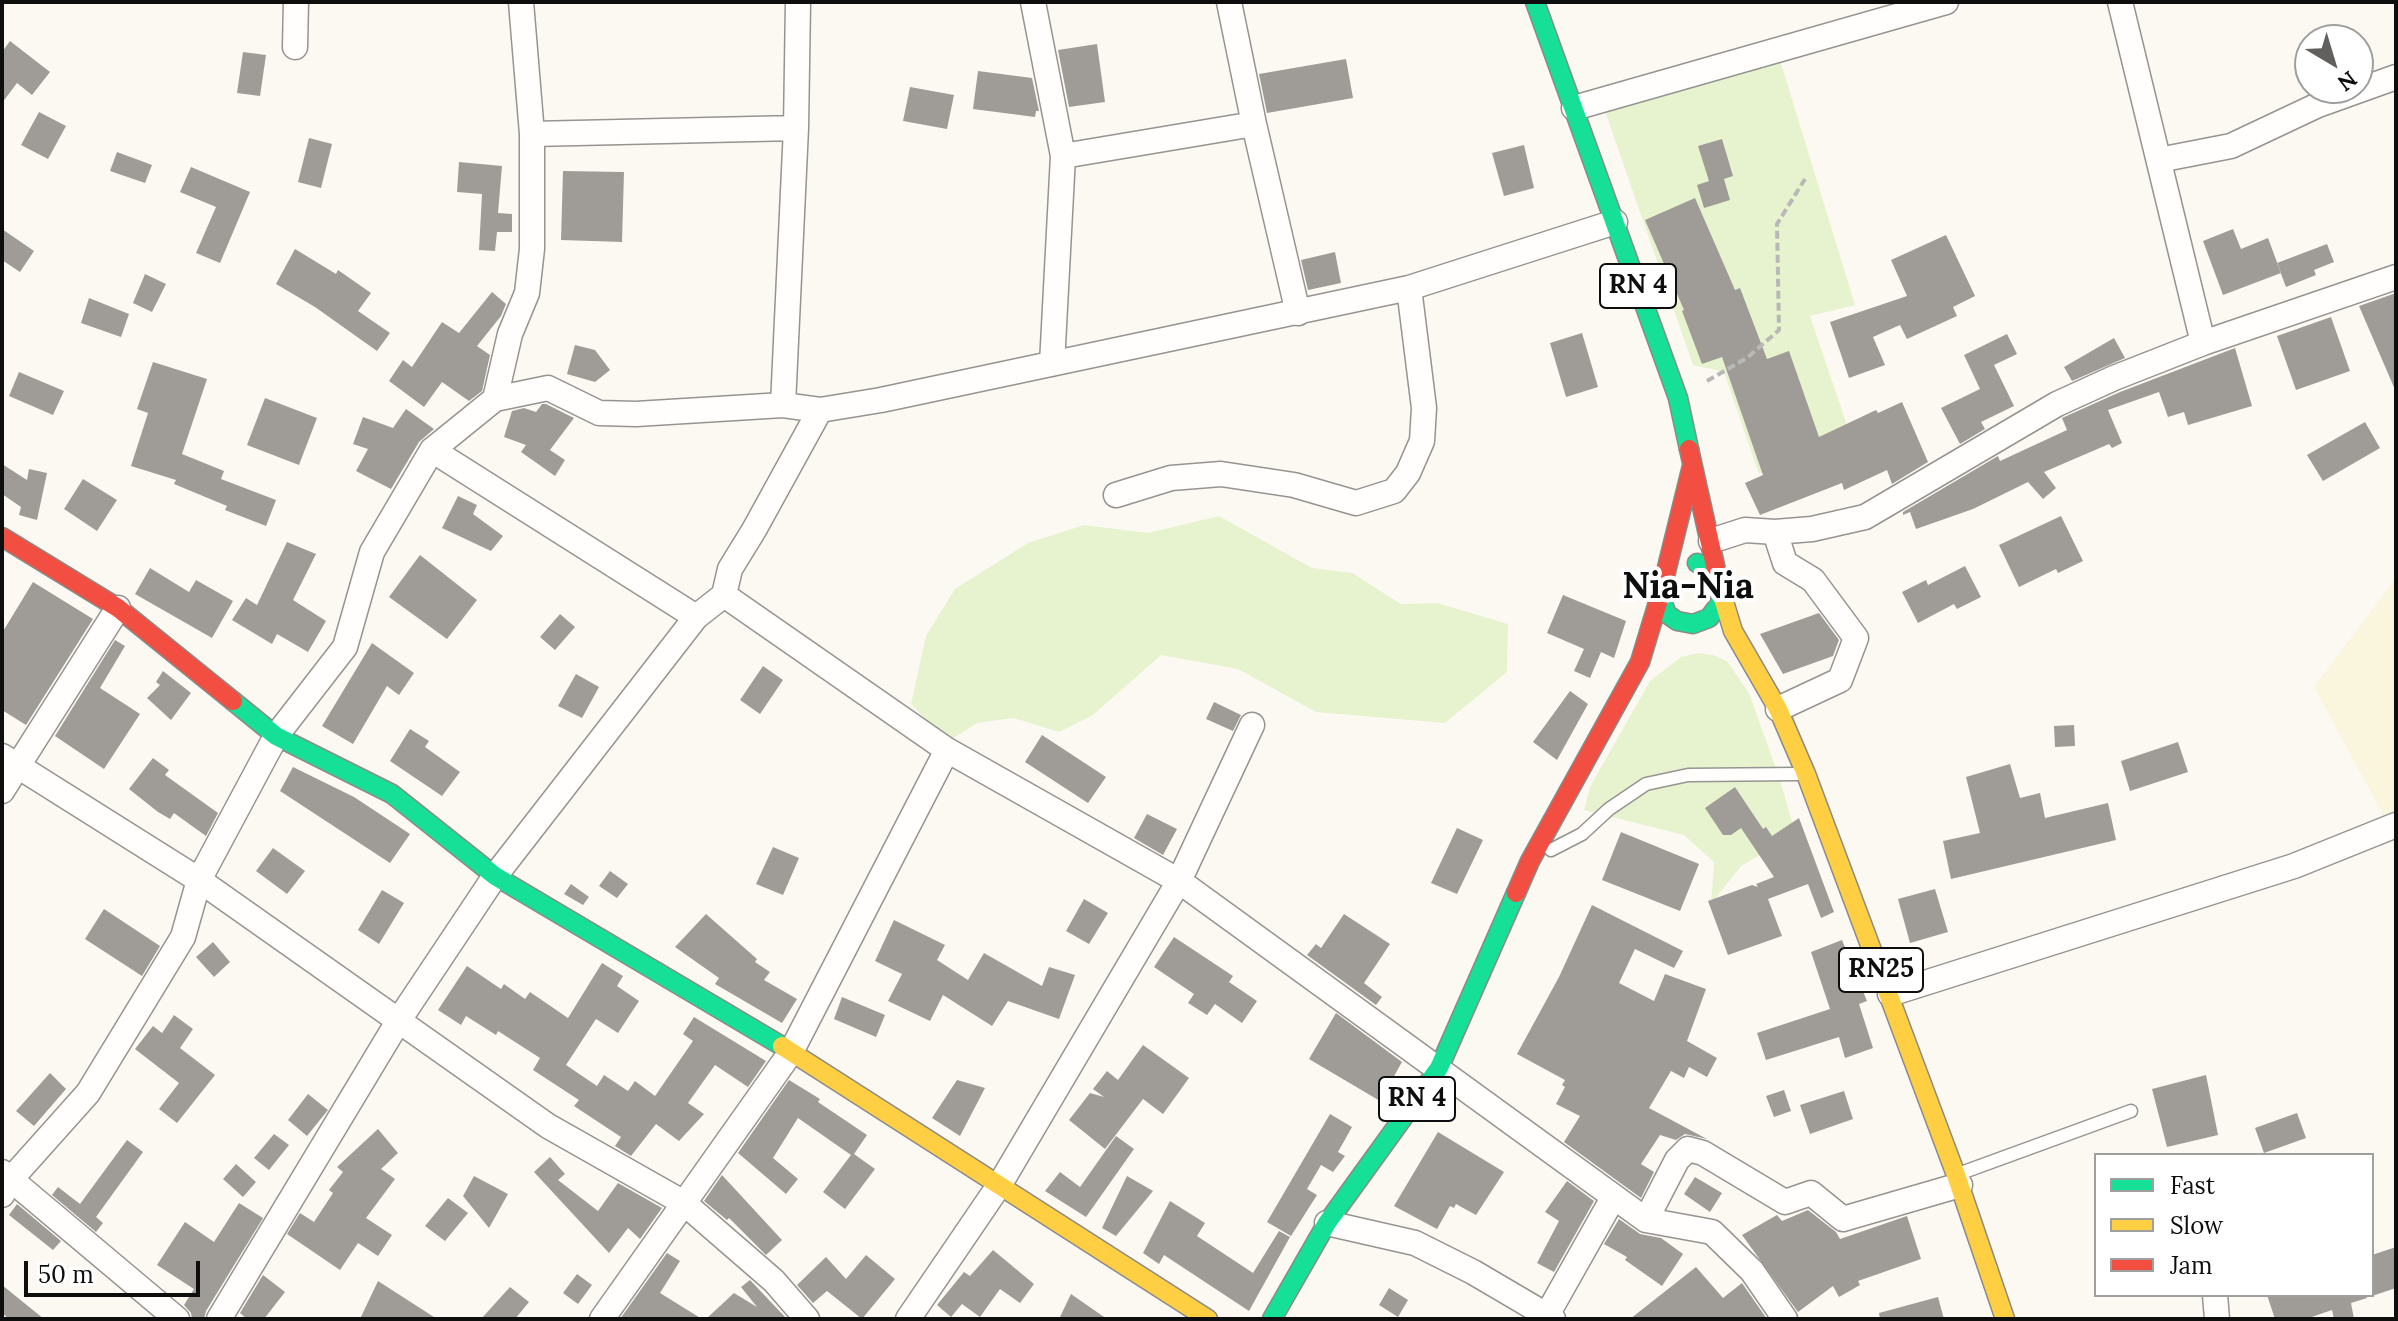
<!DOCTYPE html>
<style>
body{margin:0}
#map{position:relative;width:2398px;height:1321px;overflow:hidden;background:#fcf9f2;font-family:Lora,serif}
canvas{display:block}
.frame{position:absolute;inset:0;border:4px solid #0e0e0e;pointer-events:none}
.legend{position:absolute;left:2094px;top:1153px;width:280px;height:144px;box-sizing:border-box;background:#fff;border:2px solid #9f9f9f;margin:0;padding:10px 14px;list-style:none;font-size:24px;color:#0e0e0e}
.legend li{display:flex;align-items:center;gap:16px;height:40px}
.legend b{width:40px;border:2px solid #9f9f9f}
.north{position:absolute;left:2294px;top:24px;width:80px;height:80px;box-sizing:border-box;background:#fff;border:2px solid #9f9f9f;border-radius:50%;rotate:142deg;font-size:22px;font-weight:700;line-height:32px;text-align:center;color:#0e0e0e}
.north::after{content:'';display:block;margin:auto;width:28px;height:36px;background:#61605e;clip-path:polygon(50% 0,100% 100%,50% 72%,0 100%)}
.scale{position:absolute;left:24px;top:1261px;width:176px;height:36px;box-sizing:border-box;border:4px solid #0e0e0e;border-top:0;padding-left:10px;font-size:24px;line-height:28px;white-space:nowrap;color:#0e0e0e;-webkit-text-stroke:6px #fff;paint-order:stroke}
</style>
<div id="map">
<canvas width="2398" height="1321"></canvas>
<div class="frame"></div>
<ul class="legend">
<li><b style="height:10px;background:#16e098"></b>Fast</li>
<li><b style="height:10px;background:#ffcf43"></b>Slow</li>
<li><b style="height:10px;background:#f24e42"></b>Jam</li>
</ul>
<div class="north">N</div>
<div class="scale">50 m</div>
</div>
<script>
const ctx = document.querySelector('canvas').getContext('2d');
ctx.lineJoin = 'round';
function fill(path, color) { ctx.fillStyle = color; ctx.fill(path, 'evenodd'); }
const toPath = rows => new Path2D(rows.map(r => 'M' + r).join(''));
function trace(path, color, width, dash) { ctx.strokeStyle = color; ctx.lineWidth = width; ctx.lineCap = dash ? 'butt' : 'round'; ctx.setLineDash(dash || []); ctx.stroke(path); }
function drawText(font, color, halo, rows, align = 'center') {
  ctx.font = font + ' Lora,serif'; ctx.lineWidth = 8; ctx.setLineDash([]); ctx.textBaseline = 'middle'; ctx.strokeStyle = halo; ctx.fillStyle = color; for (const [text, x, y, turn = 0] of rows) {
    ctx.save(); ctx.translate(x, y); ctx.rotate((+turn || 0) * Math.PI / 180); ctx.textAlign = isNaN(turn) ? turn : align; if (halo) ctx.strokeText(text, 0, 0); ctx.fillText(text, 0, 0); ctx.restore();
  }
}
fill(toPath([
 [2396,578,2396,839,2314,687]
]), '#faf5dd');
fill(toPath([
 [1780,60,1855,305,1810,316,1852,440,1759,474,1724,372,1693,365,1604,108],
 [1219,516,1312,568,1352,573,1401,604,1437,603,1508,624,1507,672,1445,723,1316,712,1238,669,1161,655,1093,715,1059,732,1014,718,977,723,947,742,911,704,926,636,955,589,1028,543,1084,525,1148,533],
 [1698,653,1713,655,1727,661,1749,693,1780,780,1798,843,1772,848,1741,866,1711,904,1714,862,1684,835,1584,810,1590,787,1650,681,1681,657]
]), '#e7f3cf');
fill(toPath([
 [10,41,50,72,32,95,17,83,2,103,2,52],
 [1097,44,1105,102,1069,107,1058,50],
 [243,52,266,55,260,96,237,93],
 [1346,59,1353,98,1267,113,1259,74],
 [978,71,1032,78,1039,111,1036,111,1035,117,973,109],
 [910,87,954,95,947,129,903,121],
 [39,112,66,126,48,159,21,145],
 [309,138,332,144,321,188,298,182],
 [1722,139,1733,176,1724,179,1730,200,1704,208,1697,185,1709,181,1698,146],
 [1524,145,1534,188,1504,196,1492,153],
 [117,152,152,165,145,183,110,171],
 [459,162,502,166,498,213,512,214,512,232,497,232,495,251,479,250,482,194,457,192],
 [191,167,250,192,220,263,196,253,216,207,180,192],
 [563,171,624,172,622,242,561,240],
 [1695,198,1735,290,1740,288,1767,359,1789,351,1819,437,1876,410,1878,413,1902,402,1928,462,1892,484,1887,470,1844,490,1842,483,1760,515,1745,483,1763,475,1722,357,1702,364,1682,311,1684,310,1645,220],
 [2,229,34,251,20,272,2,260],
 [2233,229,2241,249,2268,238,2281,273,2223,295,2203,241],
 [1946,235,1975,296,1953,307,1957,316,1907,339,1900,325,1873,337,1885,365,1849,378,1830,322,1907,296,1891,260],
 [2327,244,2334,262,2314,270,2316,275,2286,287,2277,263],
 [295,249,336,274,338,270,371,293,358,311,390,333,377,351,315,307,276,284],
 [1335,252,1341,283,1308,290,1301,260],
 [145,274,166,284,152,312,133,303],
 [492,292,506,304,501,316,477,346,490,355,482,391,469,401,442,382,424,407,389,381,403,360,412,367,442,322,459,333],
 [2396,293,2396,392,2359,306],
 [89,298,129,314,121,337,81,323],
 [2331,317,2350,371,2296,390,2277,336],
 [1582,333,1598,387,1566,397,1550,343],
 [2007,334,2017,354,1994,365,2014,406,1981,422,1985,429,1960,444,1941,408,1980,389,1964,355],
 [2114,338,2125,358,2072,381,2064,367],
 [575,345,595,350,610,370,595,382,567,374],
 [2235,348,2252,406,2188,425,2184,412,2168,417,2159,392,2108,410,2122,443,2112,448,2109,444,2044,472,2056,488,2043,499,2028,482,1973,509,1916,529,1910,512,1903,515,1903,512,1998,456,2000,461,2067,430,2062,418,2120,392],
 [153,362,207,379,182,454,224,471,221,479,276,500,266,526,225,510,227,506,174,484,176,480,131,466,148,413,137,409],
 [19,372,64,391,53,415,9,396],
 [265,398,317,418,299,465,247,445],
 [542,404,546,404,574,418,550,450,565,460,555,476,521,452,526,445,504,437,512,411,524,408,536,412],
 [406,409,434,429,419,442,391,489,356,471,368,449,353,444,363,417,393,428],
 [2365,422,2380,448,2323,481,2307,455],
 [2,464,27,480,29,469,47,473,37,520,19,515,21,507,2,494],
 [83,479,117,500,97,531,64,509],
 [458,496,477,505,473,514,503,536,491,551,442,528],
 [2061,516,2083,561,2058,573,2056,569,2019,587,1999,545],
 [287,542,316,554,293,600,326,621,308,652,277,634,272,644,232,620,246,598,257,605],
 [420,555,477,600,447,639,389,597],
 [1965,566,1981,597,1957,609,1954,604,1918,623,1902,592,1926,580,1928,585],
 [150,568,189,592,196,580,233,601,212,638,135,594],
 [33,582,93,619,26,725,2,710,2,633],
 [1563,595,1626,621,1614,658,1601,652,1590,678,1574,671,1584,649,1547,633],
 [1819,613,1839,640,1833,656,1783,674,1760,634],
 [560,614,575,627,555,650,540,637],
 [115,640,125,646,100,688,140,714,104,769,55,736],
 [372,643,414,673,399,695,387,686,353,744,322,726],
 [763,666,783,680,760,714,740,700],
 [163,671,191,693,171,720,147,698,160,685,156,682],
 [576,674,599,687,582,718,558,706],
 [1570,691,1588,704,1557,760,1533,742],
 [1214,702,1241,715,1233,731,1206,719],
 [2074,725,2075,746,2055,747,2054,726],
 [410,729,429,741,425,747,460,772,442,796,390,761],
 [1042,735,1106,777,1088,803,1025,762],
 [2178,742,2188,772,2130,791,2121,761],
 [153,758,169,770,165,775,218,813,206,836,174,813,170,819,158,812,129,789],
 [2010,764,2020,798,2040,793,2045,818,2108,803,2116,840,1951,879,1943,841,1980,833,1966,777],
 [293,767,354,797,410,834,390,863,280,791],
 [1735,787,1763,829,1766,827,1772,836,1799,818,1834,912,1821,918,1808,884,1768,899,1782,936,1728,955,1708,901,1752,885,1758,887,1756,884,1774,877,1741,828,1731,835,1723,835,1705,808],
 [1147,814,1177,829,1163,855,1134,838],
 [1457,828,1483,840,1457,894,1431,883],
 [1621,832,1699,864,1680,911,1602,880],
 [773,847,799,858,783,895,756,884],
 [273,848,305,871,287,894,256,871],
 [610,871,628,884,617,898,599,886],
 [571,884,589,897,583,905,564,894],
 [1935,889,1948,932,1910,943,1898,899],
 [382,890,404,903,379,944,358,930],
 [1084,899,1108,913,1089,944,1066,931],
 [1592,905,1683,951,1674,968,1635,949,1619,983,1654,1001,1665,974,1706,989,1687,1041,1717,1058,1707,1077,1689,1067,1684,1078,1671,1071,1649,1108,1707,1139,1685,1134,1676,1140,1660,1135,1641,1164,1654,1172,1641,1198,1564,1142,1580,1116,1556,1104,1565,1087,1562,1085,1565,1080,1517,1054,1559,977],
 [104,909,160,946,142,976,85,939],
 [706,914,757,959,755,962,770,972,764,980,797,999,782,1023,715,984,719,978,675,947],
 [1344,914,1390,944,1364,983,1382,997,1376,1005,1307,955,1316,944,1321,948],
 [894,920,945,945,937,960,968,980,984,953,1042,986,1049,967,1075,975,1059,1019,1008,1001,992,1026,943,995,930,1021,888,1001,902,974,875,961],
 [1174,937,1233,976,1229,982,1257,1001,1242,1023,1215,1004,1207,1015,1188,1003,1194,994,1154,967],
 [1842,940,1867,1001,1859,1004,1873,1048,1845,1058,1839,1037,1766,1060,1757,1033,1830,1009,1811,952],
 [213,942,230,962,214,977,196,957],
 [602,963,623,976,617,986,639,1001,618,1033,596,1019,566,1065,597,1086,604,1075,628,1091,635,1081,655,1096,693,1041,683,1034,694,1017,766,1061,748,1087,715,1065,688,1103,704,1114,679,1141,656,1124,631,1156,615,1146,621,1137,574,1106,579,1100,533,1070,540,1058,498,1031,496,1035,466,1016,461,1025,438,1010,467,966,501,989,504,984,525,999,530,992,568,1018],
 [842,997,885,1015,876,1037,834,1019],
 [1336,1013,1402,1062,1380,1101,1309,1059],
 [174,1015,193,1029,180,1048,215,1075,177,1123,159,1109,179,1083,135,1049,153,1026,162,1033],
 [1143,1045,1189,1078,1163,1114,1143,1099,1105,1149,1069,1120,1090,1093,1104,1097,1093,1089,1107,1071,1118,1080],
 [50,1073,66,1089,34,1126,16,1111],
 [2206,1075,2218,1135,2167,1147,2152,1089],
 [789,1080,820,1099,818,1102,867,1135,854,1154,875,1169,845,1209,823,1192,851,1155,798,1118,773,1158,798,1179,786,1194,738,1153],
 [957,1080,985,1088,960,1136,932,1118],
 [1784,1090,1791,1111,1774,1117,1766,1096],
 [1844,1091,1853,1119,1810,1134,1800,1105],
 [308,1094,328,1110,307,1136,288,1120],
 [2297,1113,2306,1138,2264,1153,2255,1128],
 [1330,1114,1352,1127,1338,1152,1345,1156,1333,1172,1321,1165,1307,1189,1317,1195,1291,1236,1267,1222],
 [378,1129,398,1153,381,1169,395,1179,366,1218,392,1235,378,1256,358,1243,340,1270,287,1234,300,1213,314,1222,333,1193,329,1190,343,1172,337,1167],
 [1438,1132,1504,1172,1476,1215,1456,1204,1454,1208,1450,1206,1437,1229,1394,1206],
 [274,1134,289,1145,269,1170,254,1158],
 [1116,1136,1134,1149,1086,1217,1045,1191,1060,1172,1080,1187],
 [127,1140,143,1152,96,1217,103,1223,96,1232,52,1195,58,1187,80,1204],
 [550,1157,565,1174,558,1180,598,1211,618,1183,662,1208,640,1239,628,1228,609,1253,534,1172],
 [236,1164,256,1182,243,1197,223,1179],
 [722,1175,782,1240,766,1255,729,1218,727,1220,704,1201],
 [474,1176,508,1194,489,1228,463,1196],
 [1127,1176,1153,1191,1116,1236,1102,1228],
 [1695,1177,1722,1193,1710,1212,1684,1194],
 [1567,1181,1594,1201,1554,1272,1537,1263,1559,1221,1545,1212],
 [448,1198,468,1213,445,1241,425,1226],
 [1170,1201,1205,1223,1197,1236,1253,1273,1279,1231,1290,1237,1249,1311,1164,1255,1159,1264,1143,1253],
 [239,1203,263,1218,206,1311,204,1319,192,1319,191,1313,184,1305,194,1289,157,1265,185,1222,214,1242],
 [17,1204,61,1241,53,1250,9,1215],
 [1808,1210,1836,1232,1840,1239,1907,1216,1921,1259,1858,1281,1860,1285,1839,1297,1833,1286,1798,1312,1742,1235,1777,1215,1782,1221],
 [1619,1219,1640,1234,1661,1238,1683,1254,1662,1286,1625,1260,1627,1257,1604,1244],
 [2396,1247,2396,1288,2372,1296,2372,1255],
 [993,1250,1034,1284,1020,1303,1000,1289,980,1317,962,1304,951,1317,937,1305,964,1272,970,1276],
 [667,1253,680,1261,660,1293,702,1319,620,1319],
 [866,1255,895,1279,862,1319,827,1291,813,1303,797,1285,826,1257,846,1279],
 [1696,1267,1723,1298,1742,1283,1767,1319,1630,1319],
 [577,1274,592,1285,578,1304,563,1293],
 [263,1275,285,1292,264,1319,247,1319,240,1313],
 [750,1280,787,1319,706,1319,734,1293,757,1307,741,1287],
 [378,1281,437,1319,360,1319],
 [2,1285,44,1319,9,1319,2,1313],
 [510,1287,529,1302,515,1319,481,1319],
 [1389,1288,1408,1300,1398,1317,1379,1305],
 [1071,1294,1107,1319,1059,1319],
 [2267,1295,2366,1295,2367,1298,2351,1303,2354,1319,2334,1319,2332,1310,2306,1319,2275,1319],
 [1938,1297,1944,1319,1880,1319,1879,1313]
]), '#9f9c98');
const lane = toPath([
 [1551,850,1582,834,1609,809,1646,784,1688,775,1798,774],
 [1961,1173,2131,1111]
]);
const street = toPath([
 [1033,2,1063,156,1052,364],
 [1229,2,1254,124,1298,313],
 [2120,2,2203,343],
 [295,47,296,2],
 [1574,108,1946,2],
 [532,134,796,128],
 [1063,156,1254,124],
 [2159,160,2231,146,2318,105,2396,77],
 [495,399,548,388,599,413,636,414,783,405,820,410,881,400,1409,288,1615,222],
 [783,405,796,128,798,2],
 [432,450,696,617],
 [1116,495,1171,478,1221,474,1294,485,1356,503,1394,491,1408,473,1422,441,1424,408,1409,288],
 [1775,532,1785,563,1813,580,1856,638,1840,680,1778,709],
 [1711,541,1745,530,1775,532,1812,529,1865,517,2057,404,2114,378,2203,343,2396,277],
 [724,595,947,750,1179,881,1646,1220,1712,1232,1752,1271,1785,1319],
 [2,756,199,880,548,1126,684,1203,774,1281,807,1319],
 [2,791,118,608],
 [1890,994,2294,866,2396,825],
 [2,1172,177,1319],
 [2,1195,12,1178,88,1093,183,937,199,880,276,736,345,647,372,552,432,450,495,399,510,334,527,293,532,249,532,134,521,2],
 [1646,1220,1677,1160,1688,1149,1703,1153,1785,1202,1811,1193,1843,1219,1960,1185],
 [1327,1223,1415,1243,1473,1272,1553,1319],
 [2215,1295,2217,1319],
 [1547,1315,1613,1198],
 [219,1319,399,1020,495,876,696,617,724,595,730,569,754,530,820,410],
 [602,1319,791,1052,947,750],
 [908,1319,1000,1184,1179,881,1252,725]
]);
const fast = toPath([
 [1535,2,1678,398,1689,449],
 [1660,596,1667,614,1677,621,1693,624,1709,618,1720,603,1721,587,1714,572,1697,563],
 [233,701,276,736,392,794,495,876,782,1046],
 [1272,1319,1327,1223,1439,1068,1516,893]
]);
const slow = toPath([
 [1722,595,1733,631,1778,709,1806,774,1956,1175,2005,1319],
 [782,1046,1208,1319]
]);
const jam = toPath([
 [1689,449,1718,579],
 [2,537,118,608,233,701],
 [1516,893,1530,861,1640,662,1660,596,1692,466]
]);
trace(lane, '#959491', 15);
trace(street, '#959491', 27);
trace(fast, '#8c8a87', 21);
trace(slow, '#8c8a87', 21);
trace(jam, '#8c8a87', 21);
trace(toPath([
 [1707,381,1747,358,1779,330,1777,224,1805,179]
]), '#b8b8b6', 4, [8, 4]);
trace(lane, '#fffefd', 12);
trace(street, '#fffefd', 24);
trace(fast, '#16e098', 18);
trace(slow, '#ffcf43', 18);
trace(jam, '#f24e42', 18);
for (const [x, y, w] of [
 [1638,286,76],
 [1881,970,84],
 [1417,1099,76]
]) { const box = new Path2D(); box.roundRect(x - w / 2, y - 22, w, 44, 6); ctx.fillStyle = '#fff'; ctx.fill(box); trace(box, '#0e0e0e', 2); }
drawText('bold 26px', '#0e0e0e', null, [
 ["RN 4",1638,286],
 ["RN25",1881,970],
 ["RN 4",1417,1099]
]);
drawText('bold 36px', '#0e0e0e', '#fff', [
 ["Nia-Nia",1688,588]
]);
</script>
